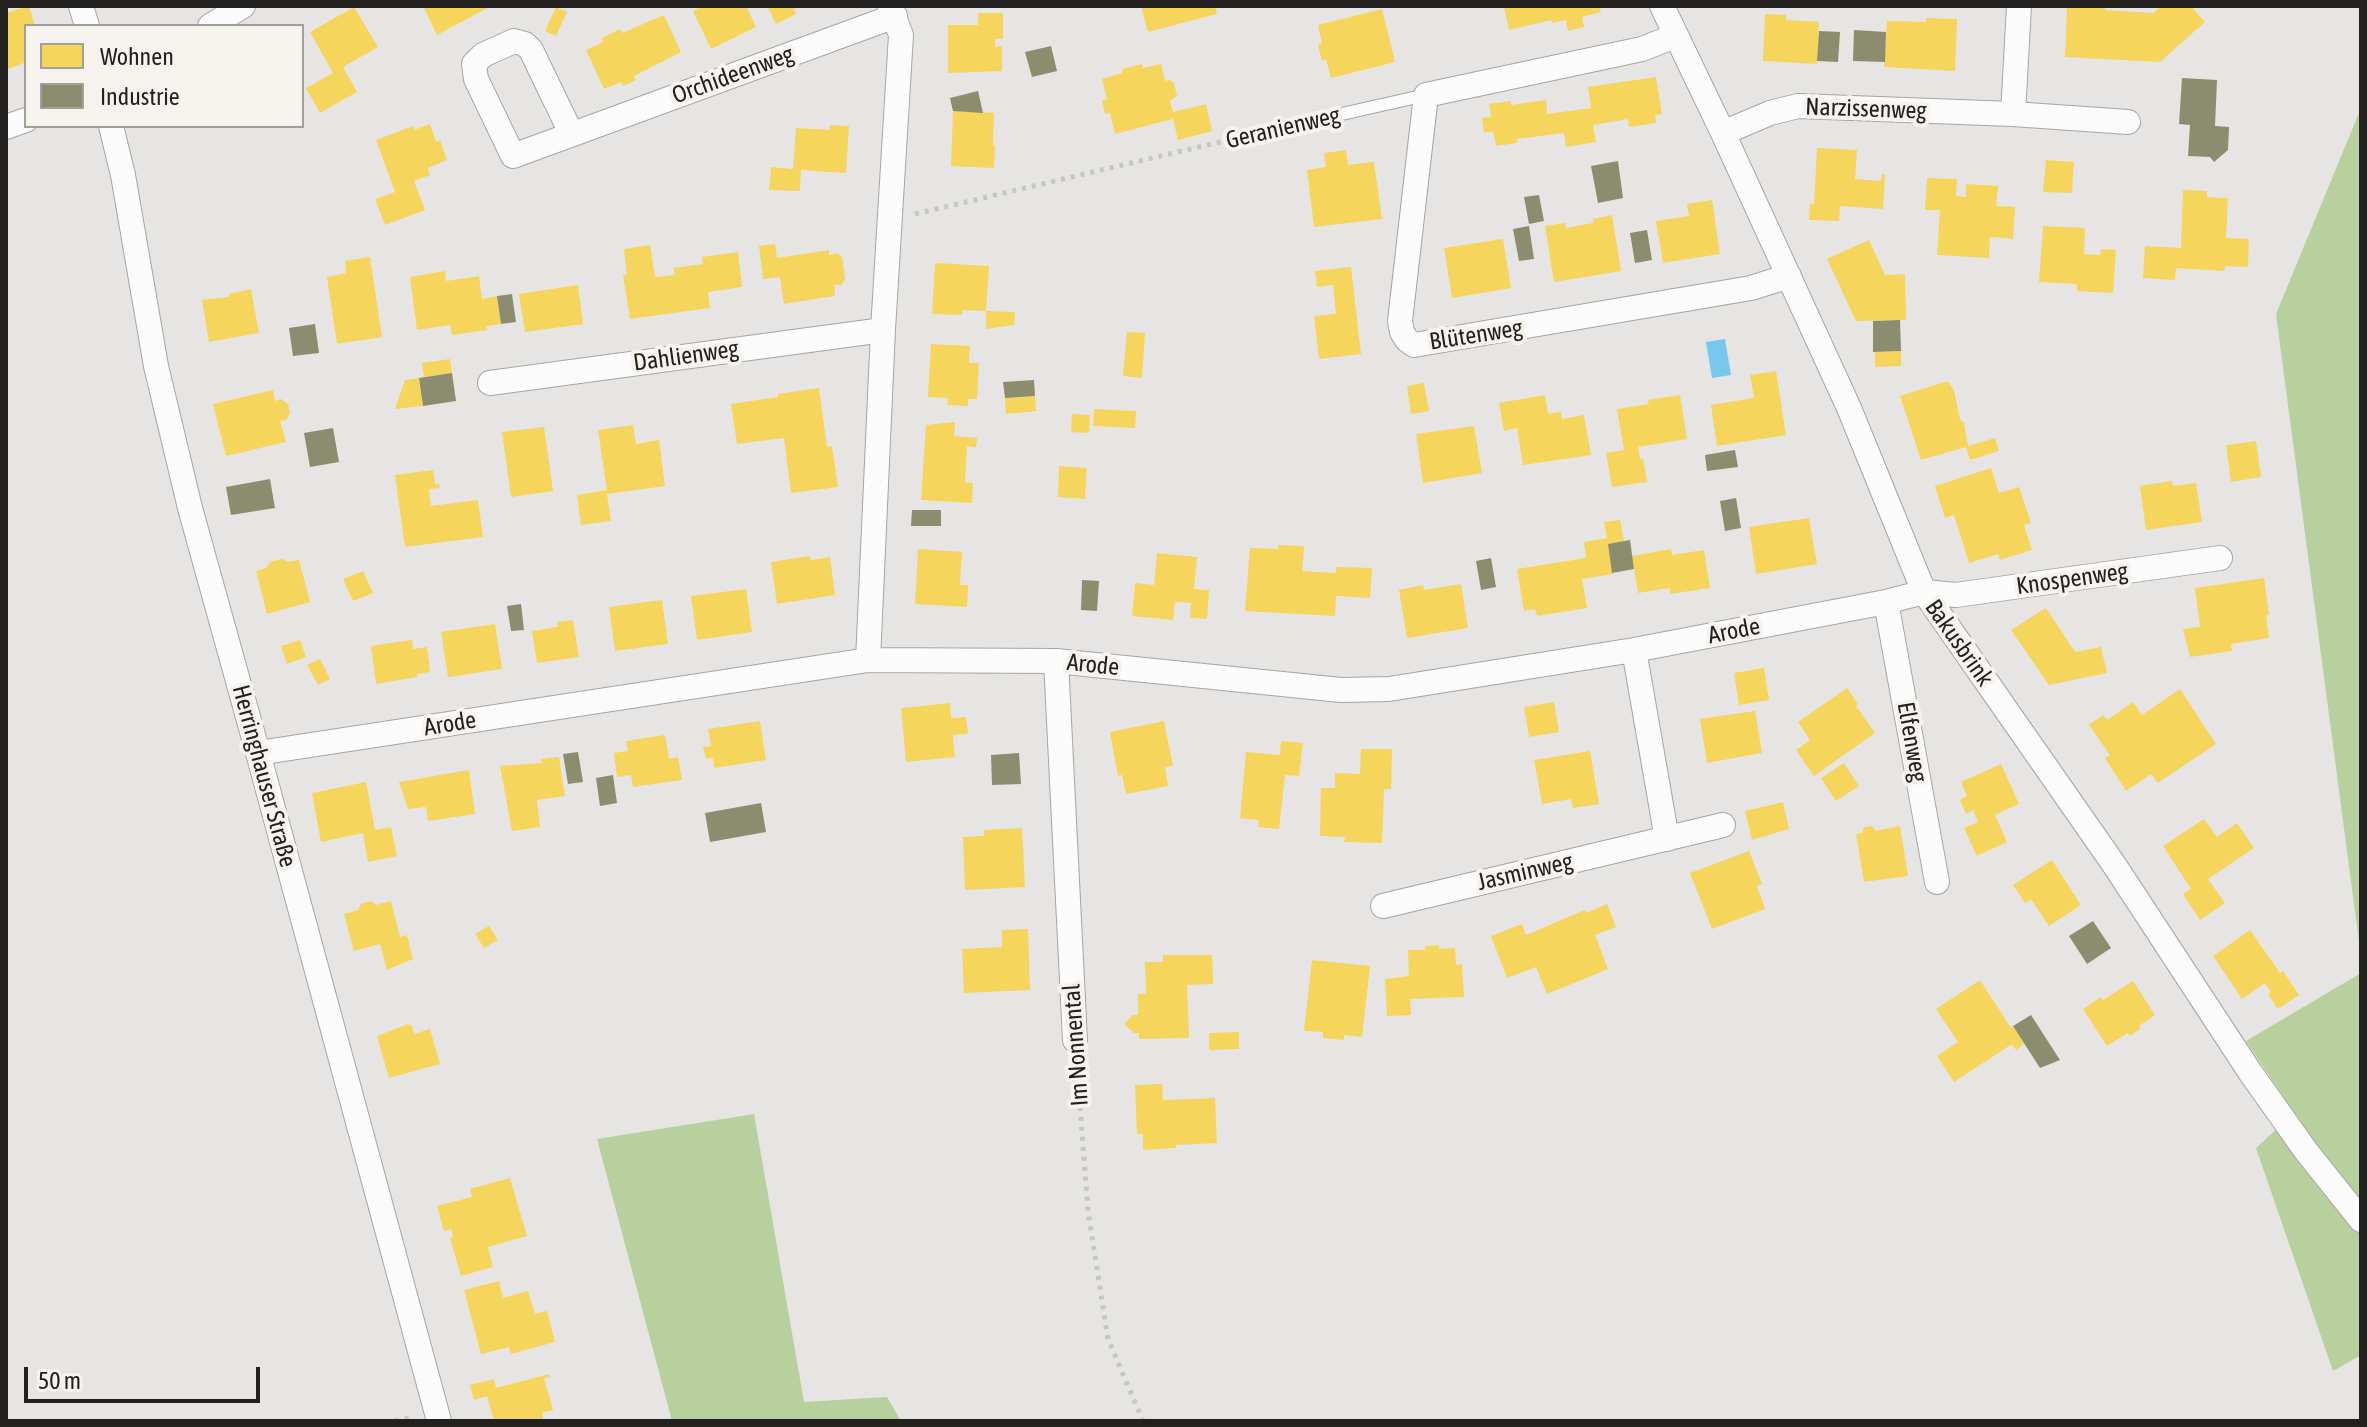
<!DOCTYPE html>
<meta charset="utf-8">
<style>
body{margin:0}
#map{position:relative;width:2367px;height:1427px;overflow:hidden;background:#e7e5e3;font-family:"Asap Condensed",sans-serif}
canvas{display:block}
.frame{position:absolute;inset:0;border:8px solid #22211f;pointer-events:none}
.legend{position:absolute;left:24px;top:24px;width:280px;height:104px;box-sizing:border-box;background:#f6f3ee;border:2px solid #a19f9b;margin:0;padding:10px 14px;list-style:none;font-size:24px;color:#22211f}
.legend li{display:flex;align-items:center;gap:16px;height:40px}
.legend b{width:40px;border:2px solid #a19f9b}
.scale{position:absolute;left:24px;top:1367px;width:236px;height:36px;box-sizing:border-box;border:4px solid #22211f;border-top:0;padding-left:10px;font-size:24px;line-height:28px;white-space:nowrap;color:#22211f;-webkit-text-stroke:6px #f6f3ee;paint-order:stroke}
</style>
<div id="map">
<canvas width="2367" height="1427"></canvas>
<div class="frame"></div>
<ul class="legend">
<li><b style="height:22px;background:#f6d55c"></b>Wohnen</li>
<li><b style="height:22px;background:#8c8c6e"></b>Industrie</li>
</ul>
<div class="scale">50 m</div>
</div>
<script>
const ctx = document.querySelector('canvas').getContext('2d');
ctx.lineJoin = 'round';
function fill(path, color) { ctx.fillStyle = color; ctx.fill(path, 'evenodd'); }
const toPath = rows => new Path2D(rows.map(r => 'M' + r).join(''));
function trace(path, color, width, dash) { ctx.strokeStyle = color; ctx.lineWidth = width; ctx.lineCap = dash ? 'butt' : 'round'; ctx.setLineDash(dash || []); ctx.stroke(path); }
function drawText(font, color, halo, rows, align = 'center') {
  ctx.font = font + ' "Asap Condensed",sans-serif'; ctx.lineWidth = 8; ctx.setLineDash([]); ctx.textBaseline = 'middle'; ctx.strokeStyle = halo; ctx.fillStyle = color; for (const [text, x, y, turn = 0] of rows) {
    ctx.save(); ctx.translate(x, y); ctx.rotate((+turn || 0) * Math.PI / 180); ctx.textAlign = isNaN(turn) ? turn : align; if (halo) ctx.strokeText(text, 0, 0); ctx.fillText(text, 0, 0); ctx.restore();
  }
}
fill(toPath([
 [2361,108,2361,957,2276,314],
 [2361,973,2361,1355,2333,1371,2256,1148,2294,1113,2246,1041],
 [754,1114,804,1402,887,1397,901,1421,672,1421,597,1139]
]), '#b7d09e');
fill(toPath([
 [1725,339,1731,375,1712,378,1706,342]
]), '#77c8ee');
fill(toPath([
 [29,6,35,26,26,26,26,62,6,70,6,13],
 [423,6,491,6,437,35],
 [703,6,746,6,756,27,711,49,693,11],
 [767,6,800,6,794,9,796,14,776,24],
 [1141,6,1215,6,1217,14,1148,32],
 [1504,6,1599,6,1601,12,1582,17,1584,27,1568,31,1566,20,1552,23,1551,20,1509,30],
 [2067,6,2105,6,2105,10,2153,13,2161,6,2191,6,2205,22,2160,62,2065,57],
 [354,7,378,47,343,67,357,92,320,113,306,88,333,73,310,32],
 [556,7,567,12,556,36,545,31],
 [1382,9,1395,62,1331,78,1326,59,1322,61,1318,45,1322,43,1318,25],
 [978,13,1003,13,1003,39,995,39,995,47,1002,46,1002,71,948,73,948,25,978,25],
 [1765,14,1786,15,1786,20,1819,22,1817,64,1763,61],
 [664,15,681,52,634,76,636,80,623,86,621,82,604,89,586,50,603,42,602,38,620,29,622,33],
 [1926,18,1957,19,1955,71,1884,67,1887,21,1926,22],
 [1142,64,1143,68,1161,64,1165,81,1169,80,1174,83,1177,96,1170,101,1173,112,1206,104,1212,131,1178,140,1173,119,1115,134,1110,113,1105,114,1102,100,1107,99,1102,79,1122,73,1122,69],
 [1656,77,1662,114,1655,115,1656,123,1629,127,1628,119,1593,125,1596,142,1566,147,1564,133,1517,139,1517,143,1496,146,1493,131,1484,133,1482,118,1491,117,1489,104,1511,101,1511,105,1546,100,1547,114,1591,108,1588,87],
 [953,111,994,113,993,145,995,146,994,168,951,166],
 [430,124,436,142,440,140,447,160,428,168,430,175,414,181,425,210,385,225,375,199,395,192,376,140,413,126,414,130],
 [830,125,849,126,846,173,801,170,800,191,769,190,771,167,793,169,796,128,830,130],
 [1817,148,1857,150,1855,179,1881,181,1882,174,1885,174,1883,209,1840,206,1839,221,1809,220,1810,203,1814,204],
 [1346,150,1348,165,1374,162,1382,219,1314,227,1307,170,1326,167,1324,153],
 [2046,160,2074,162,2072,193,2043,192],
 [1927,178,1957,179,1956,196,1966,197,1966,184,1998,186,1996,206,2015,207,2013,239,1990,237,1989,258,1937,255,1940,210,1925,210],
 [2183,190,2207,191,2207,197,2228,198,2226,238,2249,239,2248,267,2225,266,2224,271,2176,268,2175,280,2143,278,2145,246,2181,248],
 [1712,200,1720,254,1663,263,1656,221,1689,216,1687,204],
 [1612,215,1621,271,1554,282,1545,226,1565,223,1566,228,1593,223,1593,219],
 [2043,226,2085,228,2084,254,2100,255,2101,249,2116,250,2113,293,2077,291,2077,284,2039,282],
 [1503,239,1511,288,1452,298,1444,248],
 [1869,240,1885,275,1905,274,1906,320,1856,321,1827,259],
 [775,244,777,258,829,250,829,255,837,253,842,257,845,279,841,285,834,285,835,296,784,304,780,277,763,279,759,246],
 [650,245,655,277,675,275,673,268,703,264,702,257,738,252,742,287,708,292,710,308,630,319,623,275,627,275,624,249],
 [370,257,382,337,337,344,327,277,346,273,345,261],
 [935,263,989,266,986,311,962,310,962,315,932,314],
 [1351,267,1361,354,1319,359,1314,316,1336,314,1333,285,1317,287,1315,271],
 [445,271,446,281,479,276,482,299,497,296,501,324,486,326,487,330,452,335,450,325,417,330,410,277],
 [578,285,583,324,525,332,519,294],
 [251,289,259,333,209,342,202,300,229,297,229,294],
 [986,311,1015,312,1014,325,986,329],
 [1127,332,1145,333,1142,378,1123,376],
 [931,344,970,346,969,363,979,363,977,399,968,399,968,406,947,405,948,398,928,397],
 [1901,351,1901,366,1875,367,1875,352],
 [450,359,452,373,424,377,422,363],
 [1776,371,1786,435,1717,446,1711,405,1754,398,1750,375],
 [419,378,423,406,395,409,405,380],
 [1948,381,1954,391,1960,419,1964,423,1968,446,1995,438,1999,451,1970,460,1966,447,1921,460,1900,396],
 [1424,383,1429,411,1411,414,1407,386],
 [819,388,827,447,832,446,838,487,791,493,784,438,737,444,731,404,778,397,778,394],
 [273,390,275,401,281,399,288,404,290,413,286,420,280,421,286,442,226,456,213,404],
 [1545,395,1548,414,1561,412,1562,419,1584,415,1591,455,1523,465,1517,428,1504,431,1499,403],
 [1680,395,1687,439,1638,447,1640,459,1643,459,1647,482,1612,487,1606,453,1624,450,1617,409,1649,404,1648,400],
 [1035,396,1036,411,1006,414,1005,398],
 [1094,409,1136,411,1135,428,1093,426],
 [1072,414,1090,415,1089,433,1071,432],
 [955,422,954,436,977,438,976,447,967,446,965,482,973,483,972,503,921,500,926,425],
 [633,425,636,444,659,440,665,486,607,494,611,521,581,525,577,495,607,490,598,430],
 [1474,426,1482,473,1423,483,1416,434],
 [544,427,553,491,511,497,502,432],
 [2256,441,2261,477,2231,482,2226,445],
 [1059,466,1087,468,1085,499,1058,497],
 [1991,468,1999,493,2019,487,2031,523,2024,525,2032,550,2000,560,1998,554,1969,563,1954,515,1945,518,1935,486],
 [433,470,435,484,439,484,440,488,429,489,431,506,478,500,483,537,405,547,395,475],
 [2172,481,2173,486,2196,483,2202,522,2146,530,2140,486],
 [1809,518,1817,564,1756,574,1749,527],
 [1620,520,1624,541,1608,544,1613,574,1582,579,1587,608,1537,616,1535,609,1524,611,1517,569,1586,558,1584,542,1607,538,1604,522],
 [1278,545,1304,546,1302,571,1336,573,1336,567,1372,568,1370,598,1336,596,1335,616,1245,611,1250,548,1278,549],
 [918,549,962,552,960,585,968,585,967,607,915,604],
 [1671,549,1672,555,1704,550,1710,588,1670,594,1670,588,1638,593,1632,556],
 [1157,553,1197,557,1194,589,1209,590,1207,619,1190,618,1191,603,1175,602,1173,620,1132,616,1135,583,1154,585],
 [810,556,811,560,830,557,835,595,777,604,771,562],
 [282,559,288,562,299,560,310,602,267,614,256,571,266,568,270,562],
 [363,571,373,593,353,601,343,579],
 [2264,578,2269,615,2266,615,2269,638,2231,644,2232,651,2190,657,2183,629,2200,627,2195,588],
 [1461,584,1468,628,1407,638,1399,590,1423,585,1424,590],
 [746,589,752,632,697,640,691,596],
 [662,600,668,644,615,651,609,607],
 [2046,608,2075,652,2101,647,2107,673,2049,685,2011,630],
 [573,620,579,657,537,663,532,631,558,627,557,622],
 [495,624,502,669,448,677,441,632],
 [300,640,306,657,287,664,281,646],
 [412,640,413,649,427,647,430,672,417,674,417,677,376,684,371,646],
 [320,659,330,679,318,685,307,665],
 [1764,668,1769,700,1739,705,1734,673],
 [1847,688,1858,704,1856,706,1875,733,1814,776,1796,750,1810,740,1798,722],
 [2180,689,2216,744,2158,783,2151,774,2126,791,2105,758,2110,755,2089,725,2103,715,2107,720,2133,702,2142,715],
 [1554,702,1559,732,1529,737,1524,707],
 [950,703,951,718,966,717,968,734,953,735,955,757,906,762,901,708],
 [1755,711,1762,753,1707,763,1700,719],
 [760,721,766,760,714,768,713,758,706,759,703,747,711,746,708,729],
 [1164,721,1173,766,1165,767,1168,786,1126,794,1122,775,1118,776,1110,732],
 [665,735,669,759,678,757,682,780,633,787,631,775,617,777,614,753,628,751,626,741],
 [1281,741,1303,743,1299,776,1285,775,1279,829,1258,827,1259,820,1240,818,1246,752,1280,755],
 [1361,749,1392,749,1391,789,1384,789,1382,843,1344,842,1345,837,1320,836,1321,788,1335,788,1335,773,1360,774],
 [1590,751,1599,804,1573,808,1571,799,1542,804,1534,760],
 [559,757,565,796,537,800,540,827,512,831,500,766,542,763,541,759],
 [1844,763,1859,786,1836,801,1821,778],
 [2001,764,2019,804,1995,815,2007,842,1977,856,1964,828,1978,822,1973,810,1966,814,1960,800,1967,796,1961,782],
 [469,770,475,814,428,821,426,807,408,809,399,782],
 [366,782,375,830,391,827,397,856,368,862,363,833,321,842,312,793],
 [1783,802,1789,829,1752,840,1745,811],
 [2204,819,2217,837,2237,823,2254,848,2208,879,2225,903,2200,920,2183,894,2191,889,2163,846],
 [1872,826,1876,831,1900,826,1908,876,1864,882,1856,834,1862,833,1864,827],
 [1022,828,1025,887,965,890,963,837,984,836,984,830],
 [1749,851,1762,884,1757,886,1765,909,1712,929,1690,873],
 [2052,860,2081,905,2049,926,2031,899,2025,903,2013,885],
 [371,901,376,905,391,901,400,937,407,935,413,959,387,970,380,944,354,951,344,914,358,910,361,904],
 [1607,904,1616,927,1595,935,1608,969,1547,994,1536,967,1507,978,1491,936,1522,924,1526,935,1585,910,1586,913],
 [489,926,498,940,484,948,475,934],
 [1028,929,1030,990,964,993,962,949,1002,947,1002,930],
 [2250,930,2280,973,2283,971,2299,995,2281,1007,2277,1008,2268,994,2271,992,2265,983,2242,999,2213,956],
 [1439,945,1439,949,1455,948,1456,965,1462,964,1464,997,1410,999,1411,1015,1387,1016,1385,979,1409,976,1408,950,1425,950,1425,946],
 [1163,955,1212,955,1213,984,1187,985,1189,1038,1139,1039,1139,1033,1134,1033,1124,1024,1133,1015,1138,1015,1138,994,1146,994,1145,962,1163,962],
 [1312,960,1370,966,1362,1037,1344,1035,1344,1040,1323,1038,1323,1032,1304,1031],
 [1980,980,2011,1028,2013,1026,2024,1044,2016,1050,2012,1044,1954,1082,1937,1056,1958,1042,1936,1009],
 [2133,981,2155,1015,2139,1026,2141,1028,2130,1036,2128,1033,2107,1046,2083,1009,2101,997,2103,1000],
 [408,1024,412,1026,414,1034,430,1029,440,1064,389,1078,377,1036],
 [1239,1032,1239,1049,1209,1050,1209,1033],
 [1162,1084,1163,1100,1215,1098,1217,1143,1176,1145,1176,1148,1143,1150,1143,1134,1137,1134,1135,1085],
 [510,1178,527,1236,488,1247,493,1267,461,1276,450,1238,453,1237,451,1229,444,1231,437,1206,472,1197,470,1189],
 [499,1281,503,1298,528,1291,535,1314,547,1311,555,1342,511,1354,509,1347,481,1354,464,1290],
 [549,1374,550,1377,544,1378,553,1410,542,1413,544,1421,494,1421,487,1396,474,1400,470,1385,494,1379,496,1388]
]), '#f6d55c');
fill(toPath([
 [1854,30,1886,32,1885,62,1853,61],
 [1819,31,1840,32,1838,62,1817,61],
 [1051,46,1057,71,1032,77,1025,52],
 [2182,78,2217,80,2215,126,2229,127,2228,150,2214,162,2210,157,2188,156,2190,125,2179,124],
 [978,91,983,113,953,111,950,98],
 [1618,161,1623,198,1598,203,1591,166],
 [1539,195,1544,221,1529,224,1524,197],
 [1529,226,1534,259,1519,261,1513,229],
 [1647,230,1652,260,1635,263,1630,233],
 [512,294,516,322,501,324,497,296],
 [1900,320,1901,351,1873,352,1873,321],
 [315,324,319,353,293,356,289,328],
 [452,373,456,401,423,406,419,378],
 [1034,380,1035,396,1005,398,1003,382],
 [333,428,339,462,310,467,304,433],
 [1735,450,1738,467,1707,471,1705,455],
 [270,479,275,508,231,515,226,487],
 [1736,498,1741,528,1725,531,1720,501],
 [912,510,941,510,941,526,911,526],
 [1630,540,1634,569,1612,573,1608,544],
 [1491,558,1496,587,1481,590,1476,561],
 [1082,580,1099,581,1097,611,1081,610],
 [521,604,524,630,511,631,507,606],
 [578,752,583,782,568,784,563,754],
 [1019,753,1021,784,992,785,991,755],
 [613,775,617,803,600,806,596,778],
 [761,803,766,832,710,842,705,813],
 [2093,921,2111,948,2087,964,2069,936],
 [2031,1015,2060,1060,2040,1068,2013,1026]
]), '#8c8c6e');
const service = toPath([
 [1293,125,1426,95]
]);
const minor = toPath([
 [81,6,87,26],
 [1662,6,1723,133,1849,408,1924,592,2115,866,2250,1072,2306,1151,2361,1220],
 [210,26,243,6],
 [1675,36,1642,49,1426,95,1400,321,1402,332,1407,340,1414,345,1751,288,1789,276],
 [2013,114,2019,6],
 [111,126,123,175,156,366,190,508,258,753,439,1421],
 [6,127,26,120],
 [571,133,531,50,525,44,514,41,483,55,474,64,476,79,513,156,895,16],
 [1723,133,1770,113,1798,106,2013,114,2128,122],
 [490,383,883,330],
 [1886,602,1937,882],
 [1634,650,1667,839],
 [868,660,883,330,901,35,890,6],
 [1056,661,1075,1040],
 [258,753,868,660,1056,661,1341,690,1389,689,1634,650,1886,602,1924,592,1956,595,2220,558],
 [1383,906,1723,825]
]);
trace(service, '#a6a5a3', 14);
trace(minor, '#a6a5a3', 26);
trace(toPath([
 [915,214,1275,129],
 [1077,1067,1088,1211,1108,1339,1143,1421],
 [395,1421,409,1418]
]), '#c6c6c4', 5, [4, 6]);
trace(service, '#fbfbfb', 12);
trace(minor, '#fbfbfb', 24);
drawText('24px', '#22211f', '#f6f3ee', [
 ["Orchideenweg",733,75,-20],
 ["Narzissenweg",1866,109,2],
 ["Geranienweg",1283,128,-13],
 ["Blütenweg",1476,335,-9],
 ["Dahlienweg",686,356,-8],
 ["Knospenweg",2072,579,-8],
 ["Arode",1734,631,-11],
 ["Bakusbrink",1959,643,55],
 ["Arode",1093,665,6],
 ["Arode",450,724,-9],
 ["Elfenweg",1912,742,80],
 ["Herringhauser Straße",264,776,75],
 ["Jasminweg",1525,872,-13],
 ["Im Nonnental",1076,1045,-94]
]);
</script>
